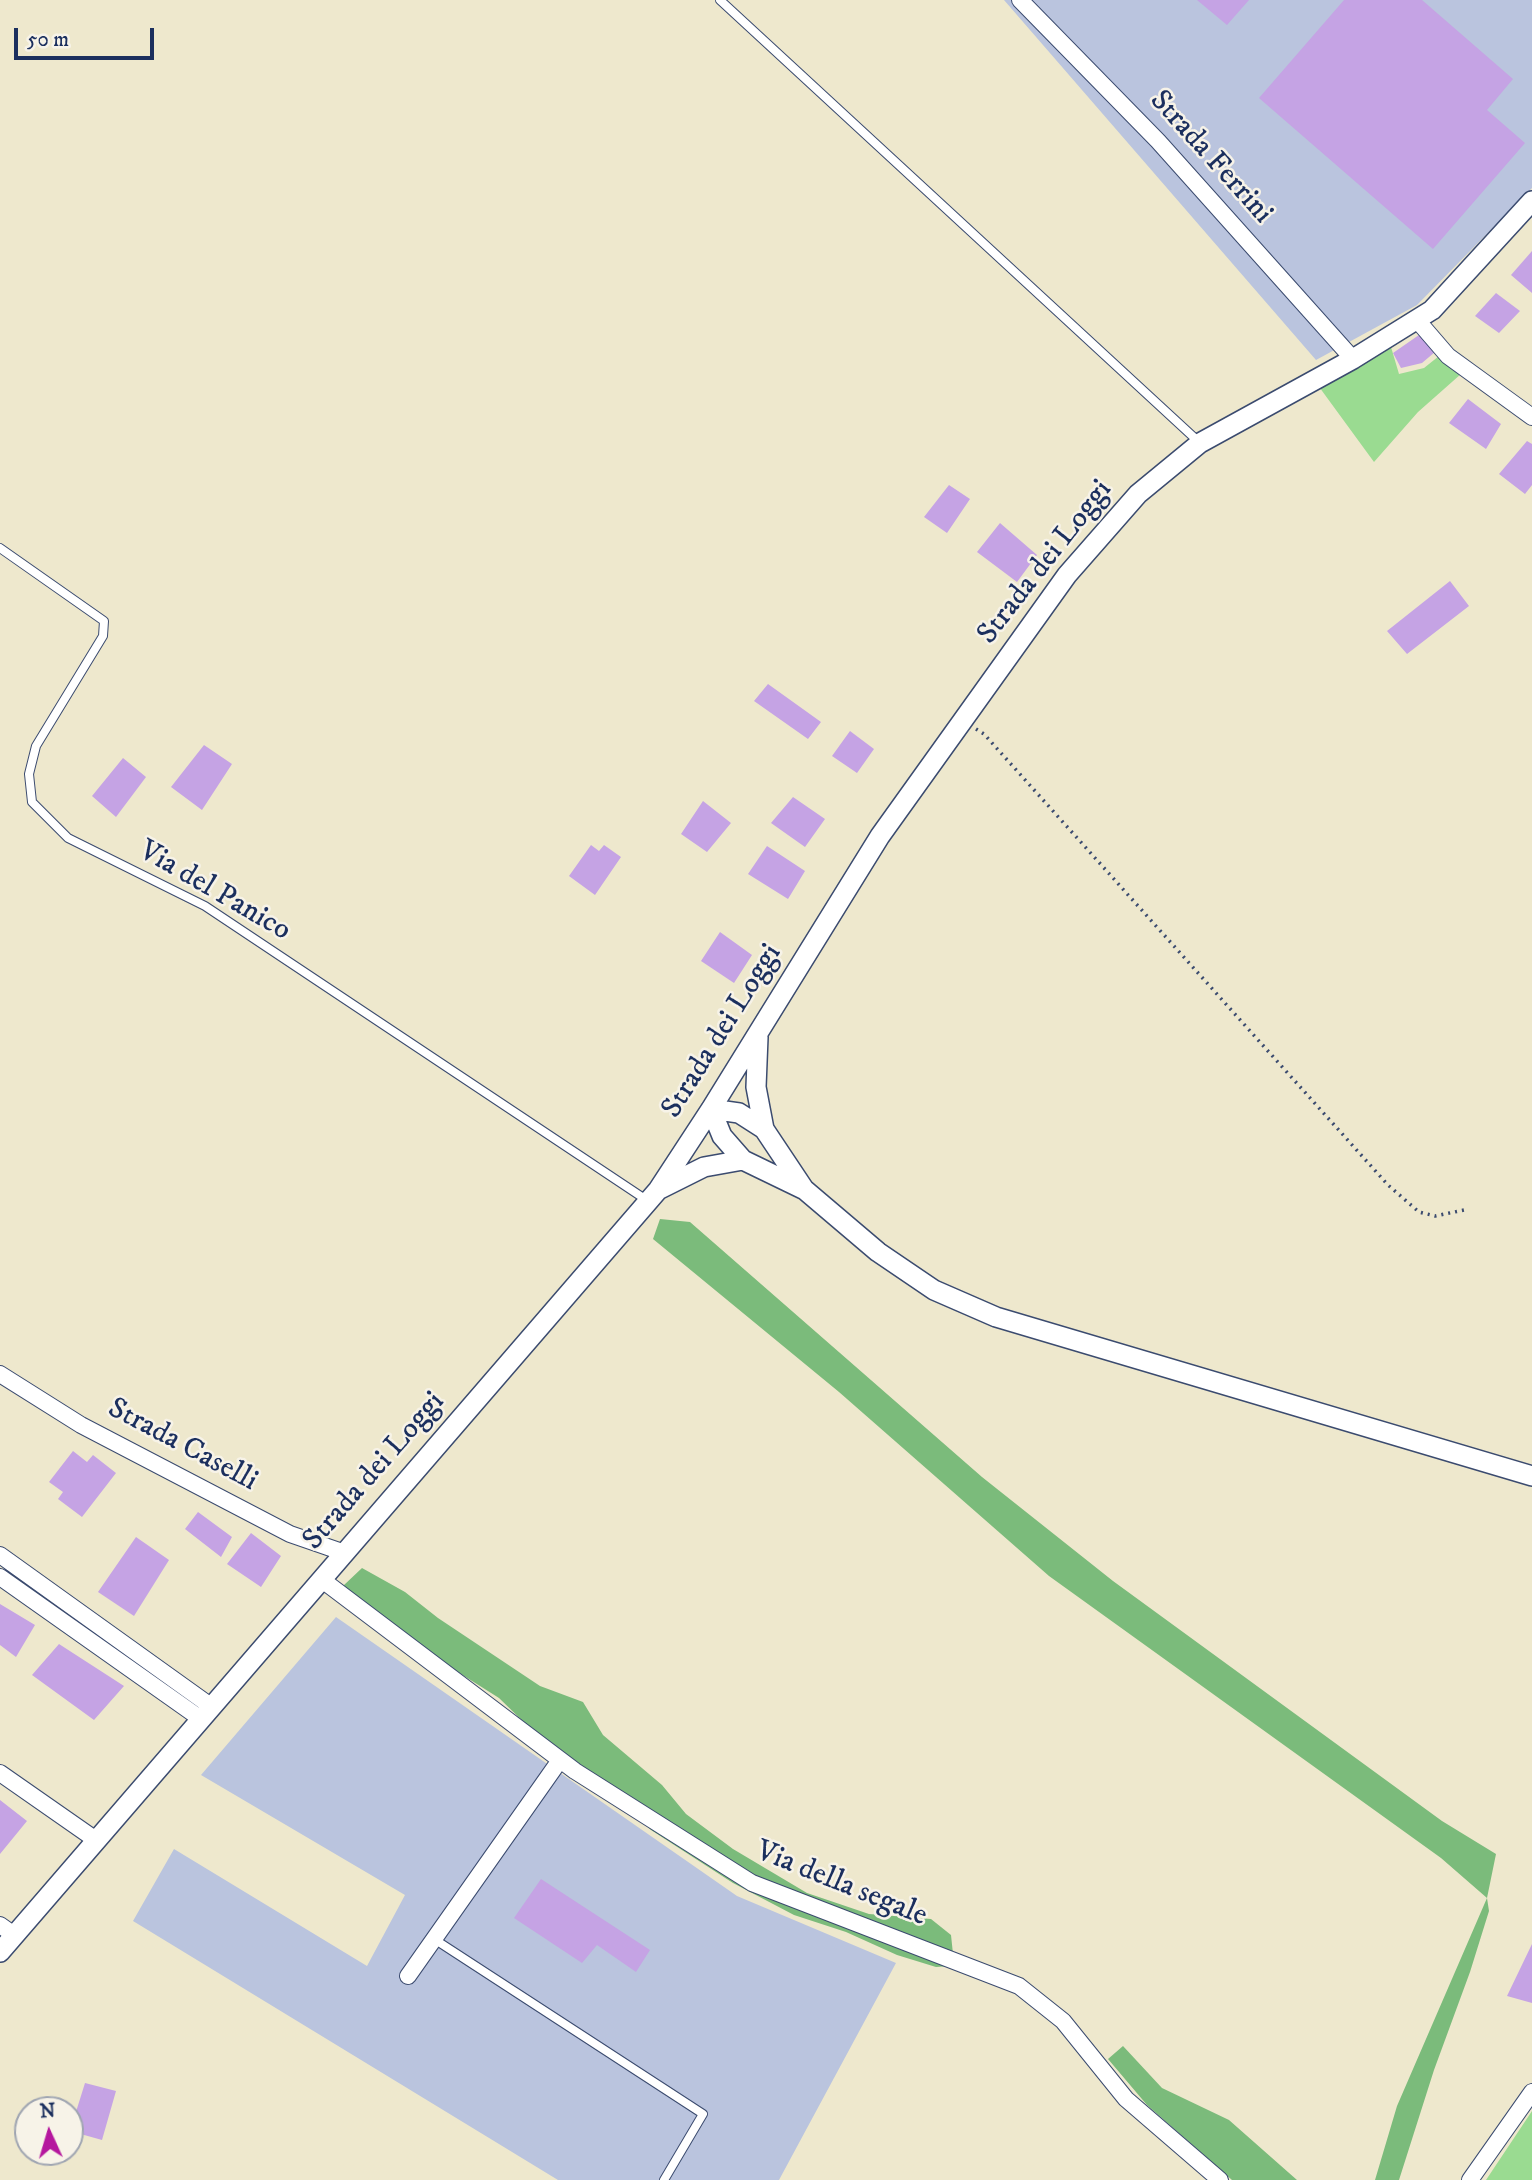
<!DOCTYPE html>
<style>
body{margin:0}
#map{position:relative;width:1532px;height:2180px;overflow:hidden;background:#eee8cd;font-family:"IM FELL DW Pica",serif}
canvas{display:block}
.north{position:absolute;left:14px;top:2096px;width:70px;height:70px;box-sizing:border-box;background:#f7f3e8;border:2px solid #9fa5b1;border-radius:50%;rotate:356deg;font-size:19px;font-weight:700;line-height:28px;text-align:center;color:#1b2f5e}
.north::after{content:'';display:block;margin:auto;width:24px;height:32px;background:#b5179e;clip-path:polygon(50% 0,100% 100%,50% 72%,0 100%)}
.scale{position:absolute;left:14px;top:28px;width:140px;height:32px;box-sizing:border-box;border:4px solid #1b2f5e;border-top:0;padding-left:9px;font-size:21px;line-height:24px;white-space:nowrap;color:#1b2f5e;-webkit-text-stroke:5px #f7f3e8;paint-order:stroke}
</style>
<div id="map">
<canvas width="1532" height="2180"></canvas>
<div class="north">N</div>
<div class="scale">50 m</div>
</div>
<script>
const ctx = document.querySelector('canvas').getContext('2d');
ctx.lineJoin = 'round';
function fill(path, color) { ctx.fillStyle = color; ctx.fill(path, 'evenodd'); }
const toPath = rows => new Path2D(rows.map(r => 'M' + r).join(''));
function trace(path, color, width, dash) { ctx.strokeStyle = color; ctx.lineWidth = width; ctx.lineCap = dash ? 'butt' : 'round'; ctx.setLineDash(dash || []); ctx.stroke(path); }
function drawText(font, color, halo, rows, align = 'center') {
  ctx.font = font + ' "IM FELL DW Pica",serif'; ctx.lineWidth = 5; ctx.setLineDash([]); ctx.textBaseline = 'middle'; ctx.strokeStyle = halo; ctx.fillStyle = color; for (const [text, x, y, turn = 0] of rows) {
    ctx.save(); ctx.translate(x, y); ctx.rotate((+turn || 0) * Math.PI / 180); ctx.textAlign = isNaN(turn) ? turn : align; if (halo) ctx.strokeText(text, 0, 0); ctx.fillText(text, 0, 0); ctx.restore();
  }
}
fill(toPath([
 [1004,0,1532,0,1532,188,1417,305,1316,360],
 [336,1617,737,1896,896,1963,779,2180,558,2180,133,1921,174,1849,367,1966,405,1895,201,1775]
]), '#bac4de');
fill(toPath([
 [1391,347,1399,374,1424,368,1439,356,1461,374,1418,412,1374,462,1317,384],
 [1532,2111,1532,2180,1486,2180]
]), '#9adb91');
fill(toPath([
 [660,1219,690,1222,982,1477,1113,1581,1442,1821,1496,1854,1487,1898,1489,1911,1470,1972,1434,2070,1399,2180,1375,2180,1397,2106,1487,1898,1441,1858,1049,1576,839,1392,653,1239],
 [362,1568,405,1592,438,1618,540,1686,583,1702,603,1735,662,1785,686,1814,733,1849,807,1893,869,1914,931,1919,951,1935,953,1954,951,1966,936,1967,897,1955,846,1932,794,1915,733,1883,651,1830,603,1783,535,1733,499,1698,396,1633,343,1586],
 [1123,2046,1162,2088,1229,2120,1297,2180,1232,2180,1147,2105,1108,2059]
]), '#7bbb7b');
fill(toPath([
 [1197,0,1249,0,1227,25],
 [1344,0,1422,0,1513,79,1487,110,1525,143,1433,249,1259,98],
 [1532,251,1532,293,1511,275],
 [1496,293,1520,311,1499,333,1475,316],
 [1419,335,1435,352,1422,363,1401,368,1393,353],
 [1468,399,1501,424,1486,449,1449,423],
 [1527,441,1532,444,1532,485,1525,494,1499,474],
 [949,485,970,499,947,533,924,517],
 [1000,523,1037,555,1017,582,977,552],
 [1450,581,1469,606,1407,654,1387,631],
 [768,684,821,722,808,739,754,701],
 [850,731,874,749,857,773,832,756],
 [204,745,232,764,202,810,171,787],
 [123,758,146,777,116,817,92,796],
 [793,797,825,819,805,847,771,823],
 [703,801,731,823,707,852,681,834],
 [591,845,599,851,604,845,621,857,595,895,569,876],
 [767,846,805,871,788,899,748,874],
 [720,932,752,955,734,983,701,961],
 [73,1451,87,1462,93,1455,116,1473,82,1517,58,1499,63,1492,49,1482],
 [198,1512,232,1537,221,1557,185,1529],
 [251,1533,281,1556,261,1587,227,1564],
 [136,1537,169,1560,134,1616,98,1592],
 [0,1604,35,1625,16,1657,0,1645],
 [59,1644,124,1686,94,1720,32,1675],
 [0,1800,27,1821,0,1854],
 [541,1879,650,1950,636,1972,597,1945,582,1963,514,1918],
 [1532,1944,1532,2003,1507,1996],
 [85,2083,116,2091,102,2140,70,2131]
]), '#c5a3e4');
const service = toPath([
 [720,0,1200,443],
 [0,548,104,621,103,636,36,746,29,774,32,802,68,838,205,906,648,1201],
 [434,1939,703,2114,664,2180]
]);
const minor = toPath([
 [1020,0,1158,141,1353,359],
 [1417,320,1448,356,1532,417],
 [0,1374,81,1425,290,1534,345,1553],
 [0,1555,212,1707],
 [0,1577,201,1719],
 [321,1579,575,1771,752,1883,1019,1986,1063,2021,1126,2099,1220,2180],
 [0,1773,96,1840],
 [0,1925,14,1935],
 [408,1976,560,1760],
 [1470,2180,1532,2092]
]);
const tertiary = toPath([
 [758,1037,756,1087,764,1129],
 [743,1160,722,1136,711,1109,739,1113,764,1129,804,1189],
 [660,1189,704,1167,743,1160,805,1190,878,1252,934,1290,996,1317,1532,1476],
 [0,1952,658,1190,711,1109,880,836,1067,575,1138,494,1200,443,1353,359,1432,310,1532,201]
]);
trace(service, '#3b4b6f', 10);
trace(minor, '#3b4b6f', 18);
trace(tertiary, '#3b4b6f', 22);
trace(toPath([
 [976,729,984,734,1388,1185,1419,1212,1435,1216,1464,1210]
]), '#3b4b6f', 3.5, [2, 5]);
trace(service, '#fff', 8);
trace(minor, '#fff', 16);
trace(tertiary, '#fff', 19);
drawText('30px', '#1b2f5e', '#f7f3e8', [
 ["Strada Ferrini",1210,158,48],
 ["Strada dei Loggi",1046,563,-52],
 ["Via del Panico",214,892,30],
 ["Strada dei Loggi",723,1032,-58],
 ["Strada Caselli",182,1446,28],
 ["Strada dei Loggi",375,1472,-49],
 ["Via della segale",841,1885,22]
]);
</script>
